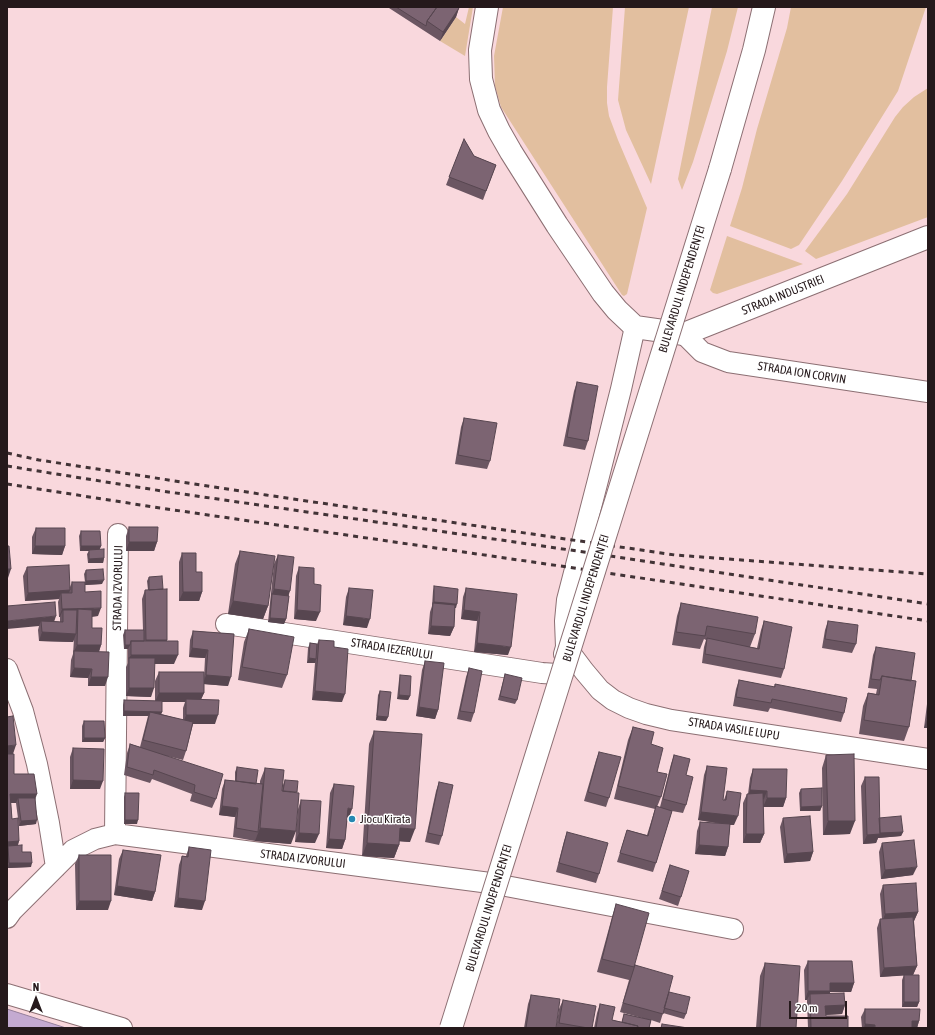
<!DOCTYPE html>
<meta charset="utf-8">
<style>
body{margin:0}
#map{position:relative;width:935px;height:1035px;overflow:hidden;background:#f9d8dd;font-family:"Asap Condensed",sans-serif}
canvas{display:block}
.frame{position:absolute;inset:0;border:8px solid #25191b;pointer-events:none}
.north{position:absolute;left:16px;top:979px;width:40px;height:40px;-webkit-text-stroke:3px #fff;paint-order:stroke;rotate:0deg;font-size:11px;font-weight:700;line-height:16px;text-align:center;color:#25191b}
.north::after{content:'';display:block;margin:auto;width:14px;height:18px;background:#25191b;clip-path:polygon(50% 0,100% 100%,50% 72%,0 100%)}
.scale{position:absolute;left:789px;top:1001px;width:58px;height:18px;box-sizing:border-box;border:2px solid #25191b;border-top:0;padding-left:5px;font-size:12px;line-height:14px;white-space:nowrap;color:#25191b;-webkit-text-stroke:3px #fff;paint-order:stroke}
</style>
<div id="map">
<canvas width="935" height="1035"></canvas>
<div class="frame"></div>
<div class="north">N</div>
<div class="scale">20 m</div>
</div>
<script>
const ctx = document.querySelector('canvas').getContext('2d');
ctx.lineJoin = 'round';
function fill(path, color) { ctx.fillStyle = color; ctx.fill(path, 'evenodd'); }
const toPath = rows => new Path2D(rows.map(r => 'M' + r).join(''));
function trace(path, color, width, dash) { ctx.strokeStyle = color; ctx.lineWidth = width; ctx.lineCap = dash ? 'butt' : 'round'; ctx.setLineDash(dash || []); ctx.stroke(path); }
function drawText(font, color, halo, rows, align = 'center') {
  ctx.font = font + ' "Asap Condensed",sans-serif'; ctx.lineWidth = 3; ctx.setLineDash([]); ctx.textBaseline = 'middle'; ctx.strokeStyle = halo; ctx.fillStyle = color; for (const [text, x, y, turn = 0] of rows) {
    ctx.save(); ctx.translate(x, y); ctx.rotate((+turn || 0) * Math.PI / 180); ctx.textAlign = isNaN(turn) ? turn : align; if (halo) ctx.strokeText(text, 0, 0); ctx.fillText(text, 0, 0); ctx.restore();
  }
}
fill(toPath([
 [469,7,473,7,465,56,440,41,456,17,465,24],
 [503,7,613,7,607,87,607,103,609,116,618,140,647,208,627,294,624,296,622,295,501,107,495,86,494,56],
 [625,7,689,7,651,184,626,130,618,100],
 [712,7,738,7,727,51,693,162,682,190,678,179],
 [791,7,926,7,898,91,842,181,799,245,791,249,730,226,742,188,757,129,787,28],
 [928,88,928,217,816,259,805,251,847,194,895,117,903,107,914,97],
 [727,236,803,264,717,294,713,293,710,290]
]), '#e2bf9f');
const water = toPath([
 [7,1009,66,1028,7,1028,7,1009]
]);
fill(water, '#c4aad1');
trace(water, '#947e9a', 1);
const street = toPath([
 [684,334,702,352,728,362,928,392],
 [226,624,542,673,557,674],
 [566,647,584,671,600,690,613,700,629,708,646,714,671,720,928,759],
 [564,654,566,647,565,621,567,600,598,480,621,389,635,327],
 [7,669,23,711,37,764,49,823,56,867],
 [115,834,118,534],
 [7,918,12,911,73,850,95,839,115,834,490,883,733,929],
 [7,994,122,1028]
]);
const secondary = toPath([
 [487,7,480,50,481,79,489,110,499,131,511,152,557,225,603,293,617,310,635,327,684,334,928,237],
 [720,169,754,50,764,7]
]);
trace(street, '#8c6f73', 22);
trace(secondary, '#8c6f73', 24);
trace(street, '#fff', 20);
trace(secondary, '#fff', 22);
trace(toPath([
 [7,453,39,460,266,495,675,555,928,574],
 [7,466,162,491,577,551,928,604],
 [7,484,160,508,574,568,928,621]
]), '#423336', 3, [5, 5]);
const secondaryBridge = toPath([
 [451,1028,720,169]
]);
trace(secondaryBridge, '#8c6f73', 24, []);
trace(secondaryBridge, '#fff', 22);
fill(toPath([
 [389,7,458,7,459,8,456,17,440,41,389,8],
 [464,139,474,156,496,165,483,200,446,185],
 [577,382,588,441,585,450,563,446,574,391],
 [464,418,490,461,487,469,455,464,461,427],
 [129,527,157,542,154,551,126,551,126,536],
 [36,528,65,546,62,555,32,554,32,537],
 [81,531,101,546,99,550,104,558,103,563,88,563,87,554,89,551,80,551,79,536],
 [240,551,268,606,263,619,228,614,235,564],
 [182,553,202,592,199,601,179,601,179,562],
 [278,555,289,596,286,619,284,624,268,622,274,564],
 [27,567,70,587,72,582,85,582,84,574,86,570,102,584,85,585,85,592,98,616,92,617,92,628,101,645,99,652,105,686,88,686,88,678,70,677,71,660,73,654,74,639,73,642,39,641,38,630,39,626,7,606,54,621,60,622,60,617,59,617,58,602,59,599,25,601,23,576],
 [299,567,314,584,316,621,294,619,296,576],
 [149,577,163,589,167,640,167,641,174,664,154,664,151,697,126,696,126,667,128,663,128,649,124,649,123,635,125,630,143,630,142,599,145,590,148,590,147,581],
 [434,586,456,608,455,608,454,627,450,636,428,634,430,612,432,606,433,591],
 [349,588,367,628,343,625,346,597],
 [466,588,508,655,474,652,477,621,461,619,463,597],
 [681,603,755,634,750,647,757,648,761,630,764,621,784,669,781,678,702,663,704,647,706,640,704,639,700,649,672,645,677,616],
 [828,621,856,644,852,653,822,648,825,630],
 [249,629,287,675,282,688,238,680,244,642],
 [193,631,234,634,228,686,204,684,204,693,201,699,215,724,193,724,186,751,183,760,167,756,216,799,212,808,190,801,192,794,152,779,150,783,124,775,127,753,130,744,140,747,148,716,123,716,123,705,124,700,155,701,155,681,159,672,204,678,205,658,189,657,190,640],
 [162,702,185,702,183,708,183,720,161,714,162,712],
 [319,640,334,647,342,702,312,700,315,663,307,663,308,648,310,643,317,644],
 [876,647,911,681,909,727,904,741,859,734,863,706,868,693,876,694,877,689,868,688,873,655],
 [425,661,438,710,435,719,416,716,422,670],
 [469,668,474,713,471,722,457,719,466,677],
 [505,674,517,700,515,704,498,700],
 [400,675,410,696,408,700,397,699,399,680],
 [739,680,774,687,775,684,844,713,841,722,770,708,768,712,733,706,736,689],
 [380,691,388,717,386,721,376,720,378,695],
 [928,696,928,728,924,728],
 [7,717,13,754,14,774,35,798,36,824,19,826,16,803,11,803,12,819,19,841,18,845,22,852,31,867,8,868,7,861],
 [84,721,105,738,103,742,82,742,82,726],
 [633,727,651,744,657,772,661,797,657,807,660,807,671,764,674,755,686,775,686,805,683,813,672,811,656,863,653,872,617,862,627,830,647,835,655,809,614,799,628,740],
 [374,731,410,842,399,841,399,845,394,858,362,856,369,744],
 [73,748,100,789,70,789,70,757],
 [599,752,609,798,606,807,584,801,596,760],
 [826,755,850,834,823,835,822,768],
 [707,766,723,800,724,800,727,791,734,825,730,825,728,847,725,856,695,854,697,831,700,822,721,824,698,820,704,775],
 [237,767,256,784,260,784,260,781,265,768,282,791,283,785,285,780,291,844,255,841,233,837,235,817,219,815,222,789,225,780,235,781,235,772],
 [753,769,786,798,783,807,763,807,764,834,760,843,743,843,743,803,747,794,748,794,750,778],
 [865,777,879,818,903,832,901,836,878,838,876,843,863,844,861,786],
 [439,782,442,836,439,845,425,842,436,791],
 [334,784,349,818,347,817,345,840,342,849,326,848,330,793],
 [801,789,822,806,820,811,800,811,799,793],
 [125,793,137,824,124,824,124,797],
 [301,800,315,843,295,842,298,809],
 [783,818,813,852,810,861,784,863,780,827],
 [567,832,599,874,596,883,556,872,564,841],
 [882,843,913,875,881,879,879,852],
 [189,847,202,910,174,907,179,865,182,856,186,856],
 [123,850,155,892,152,901,114,895,119,859],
 [79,855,108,910,76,910,75,864],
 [670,865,681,897,678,906,659,899],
 [883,885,918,912,914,921,917,966,913,975,904,975,919,1002,917,1007,902,1007,902,980,904,975,880,977,877,928,880,919,882,919,880,894],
 [616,904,635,965,669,992,686,1014,684,1019,663,1013,660,1023,651,1020,649,1028,594,1028,597,1013,600,1004,612,1020,622,1022,624,1014,646,1019,620,1012,629,980,597,972,612,917],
 [808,961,854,983,851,992,830,992,830,993,845,1005,842,1014,826,1015,826,1016,848,1028,808,1028,807,1002,807,1000,805,1000,804,970],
 [765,963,796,1028,756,1028,760,976],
 [531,995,556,1028,524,1028,528,1004],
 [563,1000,592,1028,556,1028,559,1009],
 [865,1009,919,1021,917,1028,862,1028,861,1017]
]), '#6b5662');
fill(toPath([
 [459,8,456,17,440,41,443,32],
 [129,542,157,542,154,551,126,551],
 [35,546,65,546,62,555,32,554],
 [81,546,101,546,99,551,80,551],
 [104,558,103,563,88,563,89,559],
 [7,569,11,569,8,578,7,578],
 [104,580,102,584,85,585,86,581],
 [274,589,290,591,287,600,272,594,271,598],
 [70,590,67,599,61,593,59,599,25,601,28,593],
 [183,592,202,592,199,601,179,601],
 [233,601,268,606,263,619,228,614],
 [434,602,457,604,456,608,433,606,433,603,432,606],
 [101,608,98,616,78,617,78,609,75,617,63,610,60,617,59,617,62,609],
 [297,610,320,612,316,621,294,619],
 [464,610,480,612,477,621,461,619],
 [56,616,53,625,41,621,39,626,7,629,7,621],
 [346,616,370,619,367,628,343,625],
 [270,618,286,619,284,624,268,622],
 [431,626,454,627,450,636,428,634],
 [42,632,76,634,73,642,39,641],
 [146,640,167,640,164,648,144,644],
 [477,643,511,647,508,655,474,652],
 [77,645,101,645,98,654,74,651,73,654],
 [125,645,130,645,128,649,124,649],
 [192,648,208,650,205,658,189,657],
 [131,655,178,655,174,664,129,664,129,658],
 [309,658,316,659,315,663,307,663],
 [74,668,92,669,88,678,70,677],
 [206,675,231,677,228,686,203,684],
 [91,677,108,677,105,686,88,686],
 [129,688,154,688,151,697,126,696],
 [315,691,345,694,342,702,312,700],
 [159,693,204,693,200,702,186,699,185,702,155,702],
 [399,695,410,696,408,700,397,699],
 [419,707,438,710,435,719,416,716],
 [124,711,150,712,148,716,123,716],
 [150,712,162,712,160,717],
 [186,715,218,715,215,724,183,724],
 [377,716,388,717,386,721,376,720],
 [927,719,928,719,928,728,924,728],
 [84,738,105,738,103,742,82,742],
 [16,745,13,754,7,755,7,746],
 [73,780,103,781,100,789,70,789],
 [750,790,767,791,764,799,747,799],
 [10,794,37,794,34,803,18,798,16,803,7,803],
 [767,798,786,798,783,807,763,807],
 [222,806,238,808,235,817,219,815],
 [822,806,820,811,800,811,801,807],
 [348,808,352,809,349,818,344,817],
 [701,812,738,816,734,825,698,820],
 [37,820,36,824,19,826,21,821],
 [125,820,138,820,137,824,124,824],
 [828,821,855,821,850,834,823,835],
 [260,828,296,831,291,844,255,841],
 [400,828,415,829,410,842,395,841],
 [903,832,901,836,878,838,876,843,863,844,867,835,878,833],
 [299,833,319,834,315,843,295,842],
 [746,834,764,834,760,843,743,843],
 [329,839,345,840,342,849,326,848],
 [19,841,16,850,8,846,7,848,7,842],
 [367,843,399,845,394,858,362,856],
 [699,845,728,847,725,856,695,854],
 [813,852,810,861,784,863,787,854],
 [9,863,32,863,31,867,8,868],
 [917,867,913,875,881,879,885,870],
 [117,886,155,892,152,901,114,895],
 [178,898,205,901,202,910,174,907],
 [79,901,111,901,108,910,76,910],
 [918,912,914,921,882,923,885,914],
 [917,966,913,975,880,977,884,968],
 [830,983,854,983,851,992,830,992,827,1000,810,994,807,1000,805,1000,808,991],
 [904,1002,919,1002,917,1007,902,1007],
 [845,1005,842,1014,822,1015,825,1006],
 [912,1021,919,1021,917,1028,910,1028],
 [865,1024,875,1025,874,1028,864,1028]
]), '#574650');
const building = toPath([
 [396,7,437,7,427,21,426,26,396,7],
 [437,7,458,7,459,8,443,32,427,21,437,7],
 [464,139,474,156,496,165,486,191,449,177,464,139],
 [577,382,598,386,588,441,567,437,577,382],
 [464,418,497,423,490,461,458,455,464,418],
 [129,527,158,527,157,542,129,542,129,527],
 [36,528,65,528,65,546,35,546,36,528],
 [81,531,100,531,101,546,81,546,81,531],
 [7,546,9,546,11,569,7,569,7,546],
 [104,549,104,558,89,559,89,550,104,549],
 [240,551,275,556,268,606,233,601,240,551],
 [182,553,196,553,196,572,202,572,202,592,183,592,182,553],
 [278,555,294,557,290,591,274,589,278,555],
 [69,565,70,590,28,593,27,567,69,565],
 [299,567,314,568,314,584,321,585,320,612,297,610,299,567],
 [103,569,104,580,86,581,86,570,103,569],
 [162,576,163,589,149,590,149,577,162,576],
 [72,582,85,582,85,592,101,591,101,608,62,609,61,593,72,593,72,582],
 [434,586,458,589,457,604,434,602,434,586],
 [349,588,373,590,370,619,346,616,349,588],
 [466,588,517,594,511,647,477,643,480,612,464,610,466,588],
 [167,589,167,640,146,640,145,590,167,589],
 [272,594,289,596,286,619,270,618,272,594],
 [55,602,56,616,7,621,7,606,55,602],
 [433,603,455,605,454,627,431,626,433,603],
 [681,603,758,617,755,634,707,626,705,636,676,632,681,603],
 [78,609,92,610,92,628,102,628,101,645,77,645,78,609],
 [63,610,77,610,76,634,42,632,41,621,63,622,63,610],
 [764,621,792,627,784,669,705,654,707,638,759,649,764,621],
 [828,621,858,625,856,644,825,639,828,621],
 [249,629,294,637,287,675,242,667,249,629],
 [125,630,144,630,144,641,131,641,130,645,125,645,125,630],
 [193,631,234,634,231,677,206,675,208,650,192,648,193,631],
 [319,640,334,641,334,647,348,649,345,694,315,691,319,640],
 [131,641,178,641,178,655,131,655,131,641],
 [310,643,317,644,316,659,309,658,310,643],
 [876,647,915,653,911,681,882,676,880,680,871,679,876,647],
 [74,651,109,652,108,677,91,677,92,669,74,668,74,651],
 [129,658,155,658,154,688,129,688,129,658],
 [425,661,444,663,438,710,419,707,425,661],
 [469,668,482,671,474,713,460,711,469,668],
 [159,672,204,672,204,693,159,693,159,672],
 [505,674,522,678,517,700,500,696,505,674],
 [400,675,411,676,410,696,399,695,400,675],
 [882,676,916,681,909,727,864,720,868,693,879,695,882,676],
 [739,680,775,687,775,684,847,698,844,713,772,699,771,703,736,697,739,680],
 [380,691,391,692,388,717,377,716,380,691],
 [186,699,219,700,218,715,186,715,186,699],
 [124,700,162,701,162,712,124,711,124,700],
 [928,710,928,719,927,719,928,710],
 [150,712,193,722,186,751,143,740,150,712],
 [13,716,16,745,7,746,7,717,13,716],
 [84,721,104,721,105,738,84,738,84,721],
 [633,727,654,732,651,744,663,748,657,772,667,774,661,797,618,786,633,727],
 [374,731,422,734,415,829,400,828,399,845,367,843,374,731],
 [130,744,223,774,216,799,194,792,195,785,154,770,153,775,127,767,130,744],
 [73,748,104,749,103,781,73,780,73,748],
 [599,752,621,757,609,798,588,792,599,752],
 [7,754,14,754,14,774,34,774,37,794,10,794,12,819,18,818,19,841,7,842,7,754],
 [854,754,855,821,828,821,826,755,854,754],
 [674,755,690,759,686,775,693,777,686,805,663,799,674,755],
 [707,766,727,768,723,800,726,800,727,791,741,793,738,816,701,812,707,766],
 [237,767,258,770,256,784,236,781,237,767],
 [265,768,284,770,282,791,299,793,296,831,260,828,265,768],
 [753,769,787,769,786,798,767,798,767,791,750,790,753,769],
 [865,777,879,777,880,834,867,835,865,777],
 [225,780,263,784,258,832,236,828,238,808,222,806,225,780],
 [285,780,298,781,297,792,283,791,285,780],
 [439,782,453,785,442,836,428,833,439,782],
 [334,784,354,786,352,809,348,808,345,840,329,839,334,784],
 [822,788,822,806,801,807,801,789,822,788],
 [125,793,139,793,138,820,125,820,125,793],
 [763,793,764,834,746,834,747,794,763,793],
 [18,798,35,798,37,820,21,821,18,798],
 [301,800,321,801,319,834,299,833,301,800],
 [656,806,672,811,656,863,620,853,627,830,648,836,656,806],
 [810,816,813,852,787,854,783,818,810,816],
 [901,816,903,832,880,833,879,818,901,816],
 [700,822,730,824,728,847,699,845,700,822],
 [567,832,608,843,599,874,559,863,567,832],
 [914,840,917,867,885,870,882,843,914,840],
 [22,845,22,852,31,852,32,863,9,863,8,846,22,845],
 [189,847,211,850,205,901,178,898,182,856,188,857,189,847],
 [123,850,161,855,155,892,117,886,123,850],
 [79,855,111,855,111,901,79,901,79,855],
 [670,865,689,871,681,897,662,891,670,865],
 [916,883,918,912,885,914,883,885,916,883],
 [616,904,649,913,634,967,602,959,616,904],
 [913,917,917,966,884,968,880,919,913,917],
 [808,961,852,961,854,983,830,983,830,991,808,991,808,961],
 [765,963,800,966,796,1028,760,1028,765,963],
 [635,965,673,976,663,1014,623,1003,635,965],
 [904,975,919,975,919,1002,904,1002,904,975],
 [669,992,690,997,686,1014,664,1008,669,992],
 [844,993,845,1005,825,1006,826,1016,848,1016,848,1028,811,1028,810,994,844,993],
 [531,995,560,999,556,1028,526,1028,531,995],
 [563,1000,596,1006,592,1028,588,1028,559,1023,563,1000],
 [600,1004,615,1007,612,1020,638,1026,637,1028,596,1028,600,1004],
 [865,1009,920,1009,919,1021,912,1021,912,1028,875,1028,875,1025,865,1024,865,1009],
 [624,1014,651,1020,649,1028,637,1028,638,1026,622,1022,624,1014],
 [662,1024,688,1028,661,1028,662,1024]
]);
fill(building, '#7c6472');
trace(building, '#574650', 1);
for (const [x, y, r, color] of [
 [352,819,4,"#2688b2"]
]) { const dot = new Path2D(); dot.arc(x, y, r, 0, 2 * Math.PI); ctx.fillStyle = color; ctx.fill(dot); trace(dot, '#fff', 1.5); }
drawText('12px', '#25191b', '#fff', [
 ["BULEVARDUL INDEPENDENȚEI",682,289,-73],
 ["STRADA INDUSTRIEI",783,295,-22],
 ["STRADA ION CORVIN",802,373,9],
 ["STRADA IZVORULUI",118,588,-89],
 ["BULEVARDUL INDEPENDENȚEI",586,598,-73],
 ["STRADA IEZERULUI",392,649,9],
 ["STRADA VASILE LUPU",734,729,9],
 ["STRADA IZVORULUI",303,859,7],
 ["BULEVARDUL INDEPENDENȚEI",489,908,-73]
]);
drawText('12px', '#25191b', '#fff', [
 ["Jiocu Kirata",360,819]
], 'left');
</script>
